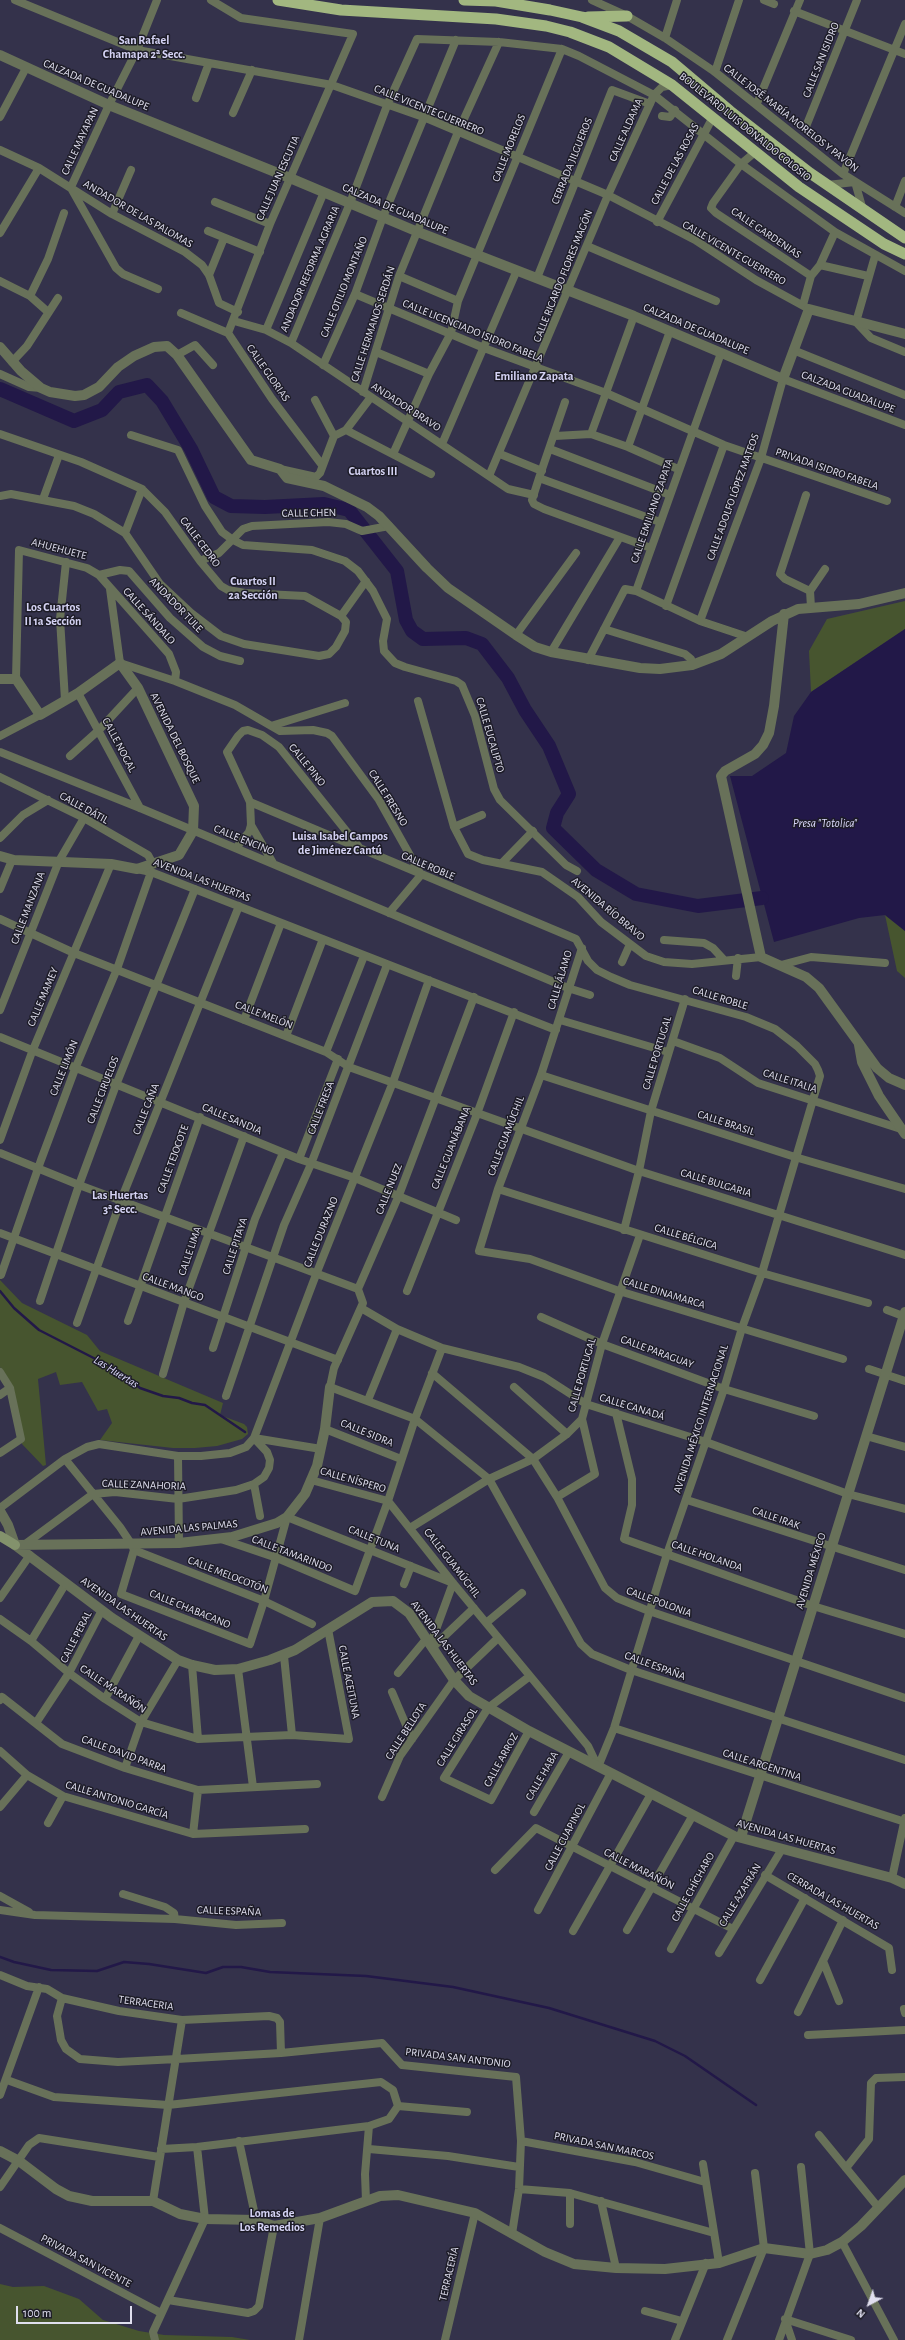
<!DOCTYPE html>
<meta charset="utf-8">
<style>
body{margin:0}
#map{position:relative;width:905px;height:2340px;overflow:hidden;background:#34324b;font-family:"Alegreya Sans",sans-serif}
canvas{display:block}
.north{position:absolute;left:849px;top:2284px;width:40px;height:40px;-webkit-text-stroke:3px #1d1c27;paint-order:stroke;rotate:221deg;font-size:11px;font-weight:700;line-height:16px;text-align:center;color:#e0dfef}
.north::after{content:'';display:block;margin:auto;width:14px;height:18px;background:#e0dfef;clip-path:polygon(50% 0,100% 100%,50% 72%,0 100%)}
.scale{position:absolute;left:16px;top:2306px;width:116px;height:18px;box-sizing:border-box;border:2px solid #e0dfef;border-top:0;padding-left:5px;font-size:12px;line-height:14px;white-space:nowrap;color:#e0dfef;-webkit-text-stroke:3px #1d1c27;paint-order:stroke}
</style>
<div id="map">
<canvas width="905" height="2340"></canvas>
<div class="north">N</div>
<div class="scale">100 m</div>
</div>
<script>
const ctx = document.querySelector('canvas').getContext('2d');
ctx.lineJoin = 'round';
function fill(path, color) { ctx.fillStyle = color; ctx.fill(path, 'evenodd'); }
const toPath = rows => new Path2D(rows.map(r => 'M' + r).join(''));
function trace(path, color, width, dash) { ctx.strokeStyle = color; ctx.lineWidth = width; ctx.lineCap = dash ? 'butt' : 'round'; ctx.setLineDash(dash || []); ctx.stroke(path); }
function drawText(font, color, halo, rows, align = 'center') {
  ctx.font = font + ' "Alegreya Sans",sans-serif'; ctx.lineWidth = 3; ctx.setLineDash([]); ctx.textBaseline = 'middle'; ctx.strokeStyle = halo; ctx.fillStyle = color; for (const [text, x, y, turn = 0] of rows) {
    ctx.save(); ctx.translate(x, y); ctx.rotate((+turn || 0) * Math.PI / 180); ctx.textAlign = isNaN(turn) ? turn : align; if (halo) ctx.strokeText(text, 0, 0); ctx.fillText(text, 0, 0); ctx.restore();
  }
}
fill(toPath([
 [905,601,905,629,811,692,809,651,827,619],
 [885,915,905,931,905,978,897,971],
 [0,1280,22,1303,87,1335,100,1351,223,1403,220,1415,244,1424,247,1427,248,1434,242,1439,217,1446,195,1448,173,1448,100,1440,112,1423,107,1409,98,1411,82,1382,60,1385,56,1372,38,1379,46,1465,43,1466,22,1444,6,1375,0,1367],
 [0,2284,13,2287,44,2286,79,2299,103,2320,139,2331,164,2335,232,2337,250,2340,0,2340]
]), '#47552f');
fill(toPath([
 [905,629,905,931,885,915,859,918,774,942,730,776,752,776,786,753,794,716,811,692]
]), '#221848');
trace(toPath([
 [0,1291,14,1308,39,1330,119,1371,140,1388,163,1396,179,1398,192,1403,205,1405,245,1432],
 [0,1957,14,1962,51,1970,97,1971,124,1962,149,1964,206,1973,223,1967,241,1967,270,1972,366,1976,453,1987,549,2008,655,2041,685,2056,756,2105]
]), '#221848', 2.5);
trace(toPath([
 [0,389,74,421,102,410,119,392,147,385,162,401,191,449,214,497,231,506,265,507,324,504,349,510,397,571,406,620,412,631,423,639,466,638,482,644,508,678,525,710,549,746,569,794,557,813,553,828,596,870,636,894,698,906,762,898]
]), '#221848', 14);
trace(toPath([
 [15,0,137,50,332,85,426,118,608,195,695,240,756,280,809,309],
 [211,0,241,18,353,34,270,224,228,333],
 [592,0,627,16,665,38,715,72,843,174,905,213],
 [764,0,774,4],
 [794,11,905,54],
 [665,38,677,0],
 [715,72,739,0],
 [196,98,209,63],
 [758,101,800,0],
 [233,113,252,70],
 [662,116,670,117,675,110],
 [0,117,26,68],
 [805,129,857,0],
 [0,150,39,168,112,214,185,252,202,265,209,275,219,303,238,312],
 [754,153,741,164,713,203,711,208,716,213,811,276],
 [843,174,905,24],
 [827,185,855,182,863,210],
 [71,187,109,105,137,50,157,0],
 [71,188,116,268,123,274,158,289],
 [215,202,270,224],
 [895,207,905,181],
 [112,214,131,170],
 [657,222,713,117],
 [208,231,260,252],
 [0,233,39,168],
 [587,246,716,301],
 [875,256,856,322,871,338,905,352],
 [820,265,868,276],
 [209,275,224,238],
 [399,276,458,301],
 [537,278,612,90,650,104],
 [0,281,30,296,48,312],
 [355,294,484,348,606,393,724,445,887,501],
 [30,296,48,259,64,213],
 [803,305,811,276,820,265,835,232],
 [181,313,228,333,272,399,322,465],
 [234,321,266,330,291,343,508,489,534,495],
 [266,330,324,192],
 [291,343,350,203,388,103,417,39,499,42,562,49,579,56,654,95,741,164,835,232,905,271],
 [793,350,905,395],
 [376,352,429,374],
 [177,355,195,345,213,365],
 [12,362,27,346,58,298],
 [323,365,355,294,383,217,456,40],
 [0,374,29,387,41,388],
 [363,392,399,276,458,132,499,42],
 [315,400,334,436],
 [565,402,539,478,532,500,534,504,544,509,651,548],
 [346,430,431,474],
 [0,434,81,462,142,489,165,512,200,561,221,586,228,590,245,593,305,596,341,616,346,622,345,631,336,647,329,654,319,656,244,644,221,636,191,613,160,584,125,533,94,514,74,506,11,494,0,496],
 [591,434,634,316],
 [131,435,178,450,205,506,222,532,233,540,243,545,312,550,345,561,358,571,373,591,387,619,383,641,384,651,395,663,405,667,456,681,462,685,475,716,494,789,500,800,566,865,577,871],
 [555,436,591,434,628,447,678,469],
 [442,444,517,270],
 [628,447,670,331],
 [550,449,670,495],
 [393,454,429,374,451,333,458,301,562,49],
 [500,454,542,471],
 [280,469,316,477,320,473,334,436,346,430,371,397],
 [489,476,608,195,654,95,662,87,672,85],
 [539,478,660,522],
 [806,495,780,574,785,579,810,591,811,607],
 [43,499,59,455],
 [125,533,142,489],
 [200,561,219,553,243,529,252,526,328,522,346,524,362,531,389,526],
 [99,575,120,570,129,571,170,618,203,647,220,656,240,661],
 [110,589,120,663,175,681,235,705,280,731,313,730,327,733,332,736,379,800,421,875,389,913],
 [636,591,721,353],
 [810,591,825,569],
 [666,606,724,445],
 [341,616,366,581],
 [700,621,761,458,783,379,905,425],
 [604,629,685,654,691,659,692,665],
 [516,635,576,553],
 [551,652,620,537],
 [588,660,625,589,636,591,700,621,748,637],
 [16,679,19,550,87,568,99,575,169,654,176,672,175,681],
 [78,693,140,808],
 [65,700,60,619,66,562],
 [418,701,454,827,468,854,483,860,542,872,578,897,601,922,646,956,664,962,692,964,761,957],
 [271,726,345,703],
 [0,736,40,715],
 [0,752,140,808,568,988,590,995],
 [70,756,99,730,138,688],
 [0,777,84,818,148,855,153,864],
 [250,802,576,939,588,961,597,970,611,977,630,985,746,1017,775,1029,797,1046,815,1064,818,1070,820,1076,762,1273,742,1328,724,1389,667,1554,614,1728,598,1767],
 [251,825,273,863],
 [454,827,482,815],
 [0,838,23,815,48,800],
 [236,848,249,832,251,825,250,802,227,752,238,736,243,731,248,730,262,735,279,747,359,847],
 [502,863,533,831],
 [137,869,151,872,556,1030],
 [0,889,12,860],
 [0,919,74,953,326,1052,349,1067,639,1171,905,1255],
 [664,940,704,943,713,948,724,960],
 [582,948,541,1075,498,1189,479,1251,530,1259,619,1291,843,1359],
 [622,962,630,944],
 [781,965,811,957,885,963],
 [736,976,738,958],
 [0,1010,59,861,84,818],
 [244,1020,281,923],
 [560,1020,668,1052],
 [286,1036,323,939],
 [0,1037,299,1159,355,1178,456,1220],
 [673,1041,720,1058,758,1083,904,1130],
 [326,1052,364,956],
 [541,1075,795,1157,905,1189],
 [0,1140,32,1052,111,864],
 [0,1153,79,1185,358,1289,363,1303,334,1368,330,1387,415,1419,489,1479,581,1644,592,1654,631,1670,905,1760],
 [299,1159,338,1059],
 [498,1189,762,1273,868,1303],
 [624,1230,639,1171,651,1111,685,999],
 [0,1233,338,1360],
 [1,1275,41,1160,75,1069,117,969,151,872],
 [358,1289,399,1195,474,997],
 [407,1291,477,1114,514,1012],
 [40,1301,79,1185,116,1085,195,889],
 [361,1308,397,1329,442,1348,519,1367,544,1377,586,1404,706,1442,848,1494,905,1509],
 [887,1310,903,1316],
 [541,1317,602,1344,724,1389,814,1416],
 [128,1321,200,1117],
 [77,1323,121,1200,239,906],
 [213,1348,255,1219,283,1153],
 [869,1369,905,1381],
 [0,1372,10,1388,21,1439,0,1453],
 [432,1373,533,1459,557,1497,605,1588,617,1598,649,1611,905,1698],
 [163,1374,184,1302,244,1136],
 [514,1387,567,1434],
 [0,1395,10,1388],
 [226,1396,284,1225,311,1164,387,965],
 [368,1400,397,1329],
 [616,1413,632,1479,632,1505,624,1539,813,1606,905,1634],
 [325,1429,401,1459],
 [866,1436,905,1447],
 [254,1438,321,1449],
 [178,1456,179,1543],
 [65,1459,120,1527,132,1545,134,1550,121,1594,250,1644,264,1601,287,1517,453,1583,431,1643],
 [311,1480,388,1501],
 [254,1484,260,1516],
 [557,1497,595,1474,582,1419],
 [687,1500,905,1570],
 [388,1501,453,1583,588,1746,598,1767],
 [0,1508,65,1459,87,1447,99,1444,178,1456,201,1456,230,1453,246,1447,254,1438,317,1272,393,1082,429,980],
 [410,1528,489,1479,533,1459,567,1434,582,1419,602,1344,640,1235],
 [221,1539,277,1558,355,1591,388,1501,415,1419,442,1348],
 [24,1545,93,1494,115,1492,178,1499,236,1490,254,1484,264,1477,269,1468,270,1460,267,1452,254,1438],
 [134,1550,264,1601,312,1624],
 [404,1584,411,1566],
 [0,1598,30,1555],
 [0,1619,31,1641,69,1673,105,1699,141,1722,198,1739,292,1735,349,1739,328,1629],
 [486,1623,522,1593],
 [31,1641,66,1583],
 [433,1647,474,1608],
 [284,1656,292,1735],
 [192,1665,198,1739],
 [238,1669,253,1787],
 [398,1673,427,1638],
 [392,1692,412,1739],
 [105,1699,139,1636],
 [0,1700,2,1697,62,1744,125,1768,198,1790,317,1784],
 [36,1723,69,1673,102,1610],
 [614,1728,905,1822],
 [529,1731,491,1800,444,1778,488,1708,530,1676],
 [0,1751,27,1775,63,1796,193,1834,305,1829],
 [125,1768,141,1722,178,1660],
 [382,1797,400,1756,454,1680,498,1638],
 [0,1807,27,1775],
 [534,1812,569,1752],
 [48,1823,63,1796],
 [193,1834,198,1790],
 [495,1870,536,1828,733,1929],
 [765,1875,889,1948,892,1970],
 [892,1878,905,1818],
 [123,1894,165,1907,174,1913,175,1919],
 [0,1896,29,1912],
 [0,1910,35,1915,175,1919,236,1925,282,1923],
 [538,1910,611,1773],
 [627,1930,693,1815],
 [573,1931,651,1794],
 [671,1949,734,1836],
 [719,1953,782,1849],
 [823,1961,839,2001],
 [0,1975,27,1986,47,1989,62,1998,119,2011,182,2020,269,2016,277,2018,280,2022,281,2053],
 [760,1980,805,1898],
 [62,1998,57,2016,61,2040,66,2049,80,2059,118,2062,177,2059,281,2053,382,2043,402,2065,516,2077,521,2141,519,2189,512,2234],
 [904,2009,905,2013],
 [798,2012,843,1920],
 [808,2035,905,2030],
 [7,2080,54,2097,168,2105,381,2082,393,2090,398,2106,389,2119,369,2126,197,2147,161,2149],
 [0,2095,39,1987],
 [398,2106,467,2112],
 [819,2135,878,2207],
 [239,2141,256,2220],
 [521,2141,635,2162,705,2182],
 [369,2149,448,2156,519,2167],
 [703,2164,719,2263],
 [846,2168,869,2139,871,2083,876,2078,905,2077],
 [0,2187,29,2145,39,2138,159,2157],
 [519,2189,570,2193,714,2233],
 [153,2201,182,2020],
 [366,2201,365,2174,369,2126],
 [601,2201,616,2268],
 [570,2224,570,2193],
 [0,2228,161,2313],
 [842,2242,894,2340],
 [168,2300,248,2313,254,2311,259,2306,274,2226],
 [645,2311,682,2321],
 [785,2319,851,2340],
 [785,2319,792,2340],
 [155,2340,153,2332,205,2219,197,2147],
 [299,2340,320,2218],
 [445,2340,475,2213],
 [675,2340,706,2263],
 [727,2340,764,2248,755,2173],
 [779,2340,810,2254,801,2167]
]), '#687159', 8);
trace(toPath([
 [0,55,109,105,290,178,418,232,634,316,783,379,809,309,905,334],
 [0,347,21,371,41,388,50,392,75,396,84,395,99,387,118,367,134,356,154,347,167,346,177,355,251,460,280,469,287,478,324,486,367,507,379,516,427,568,448,588,516,635,535,647,551,652,640,668,660,669,692,665,721,654,772,621,798,609,859,604,905,593],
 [784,614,774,706,769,733,763,745,755,754,725,771,721,776,761,957,806,977,819,988,877,1068,889,1078,905,1085],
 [0,679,16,679,40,715,78,693,120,663,138,688,194,806,193,831,179,855,137,869,111,864,14,860,0,856],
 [859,1045,862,1062,879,1096,905,1134],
 [0,1511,8,1525,15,1545,112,1618,178,1660,192,1665,215,1670,238,1669,270,1660,295,1650,372,1602,393,1601,409,1613,454,1680,469,1696,529,1731,734,1836,892,1878,905,1884],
 [15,1545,179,1543,232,1537,277,1523,287,1517,305,1494,317,1466,325,1429,330,1387],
 [741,1837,905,1312],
 [0,2151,19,2161,56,2189,69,2196,92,2201,153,2201,180,2214,205,2219,256,2220,274,2226,320,2218,380,2196,398,2195,475,2213,545,2252,574,2264,616,2268,665,2269,719,2263,764,2248,810,2254,827,2250,842,2242,861,2226,905,2180]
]), '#687159', 10);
trace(toPath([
 [0,1536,15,1545]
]), '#83926c', 10);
trace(toPath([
 [278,0,341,10,496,19,546,26,570,32,609,47,672,85,799,187,884,244,905,254],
 [464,0,496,1,550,10,582,17,619,31,672,62,730,111,810,173,905,238],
 [588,17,627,16]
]), '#a2b780', 11);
drawText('11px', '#e0dfef', '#1d1c27', [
 ["CALLE SAN ISIDRO",821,60,-68],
 ["CALZADA DE GUADALUPE",96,85,23],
 ["CALLE VICENTE GUERRERO",429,110,22],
 ["CALLE JOSÉ MARÍA MORELOS Y PAVÓN",791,118,38],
 ["BOULEVARD LUIS DONALDO COLOSIO",745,127,39],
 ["CALLE ALDAMA",626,130,-66],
 ["CALLE MAYAPAN",80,141,-65],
 ["CALLE MORELOS",509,148,-68],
 ["CERRADA JILGUEROS",572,161,-68],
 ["CALLE DE LAS ROSAS",675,164,-62],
 ["CALLE JUAN ESCUTIA",278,178,-66],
 ["CALZADA DE GUADALUPE",395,209,23],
 ["ANDADOR DE LAS PALOMAS",138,214,30],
 ["CALLE GARDENIAS",766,233,34],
 ["CALLE VICENTE GUERRERO",734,253,30],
 ["ANDADOR REFORMA AGRARIA",310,269,-67],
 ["CALLE RICARDO FLORES MAGÓN",563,276,-68],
 ["CALLE OTILIO MONTAÑO",344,287,-68],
 ["CALLE HERMANOS SERDÁN",373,324,-72],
 ["CALZADA DE GUADALUPE",696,329,23],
 ["CALLE LICENCIADO ISIDRO FABELA",473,331,22],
 ["CALLE GLORIAS",268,373,55],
 ["CALZADA GUADALUPE",848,392,21],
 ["ANDADOR BRAVO",406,407,33],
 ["PRIVADA ISIDRO FABELA",827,469,19],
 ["CALLE ADOLFO LÓPEZ MATEOS",733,497,-70],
 ["CALLE EMILIANO ZAPATA",652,511,-71],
 ["CALLE CHEN",309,513,-1],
 ["CALLE CEDRO",200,542,53],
 ["AHUEHUETE",59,549,15],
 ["ANDADOR TULE",176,605,46],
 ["CALLE SÁNDALO",149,616,48],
 ["CALLE EUCALIPTO",490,735,74],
 ["AVENIDA DEL BOSQUE",175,738,64],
 ["CALLE NOGAL",119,745,62],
 ["CALLE PINO",307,765,51],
 ["CALLE FRESNO",388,798,58],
 ["CALLE DÁTIL",84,808,29],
 ["CALLE ENCINO",244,840,22],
 ["CALLE ROBLE",428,866,23],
 ["AVENIDA LAS HUERTAS",202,880,21],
 ["CALLE MANZANA",28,908,-69],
 ["AVENIDA RÍO BRAVO",608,909,40],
 ["CALLE ÁLAMO",560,980,-73],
 ["CALLE MAMEY",43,997,-67],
 ["CALLE ROBLE",720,998,17],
 ["CALLE MELÓN",264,1015,21],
 ["CALLE PORTUGAL",657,1053,-73],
 ["CALLE LIMÓN",64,1068,-68],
 ["CALLE ITALIA",790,1081,18],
 ["CALLE CIRUELOS",103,1090,-69],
 ["CALLE FRESA",321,1108,-69],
 ["CALLE CAÑA",146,1109,-68],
 ["CALLE SANDIA",232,1119,23],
 ["CALLE BRASIL",726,1123,18],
 ["CALLE GUAMÚCHIL",506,1136,-69],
 ["CALLE GUANÁBANA",451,1148,-68],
 ["CALLE TEJOCOTE",173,1159,-70],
 ["CALLE BULGARIA",716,1183,17],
 ["CALLE NUEZ",389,1189,-68],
 ["CALLE DURAZNO",321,1232,-68],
 ["CALLE BÉLGICA",686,1237,17],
 ["CALLE PITAYA",235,1246,-72],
 ["CALLE LIMA",190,1251,-71],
 ["CALLE MANGO",173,1287,20],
 ["CALLE DINAMARCA",664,1293,17],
 ["CALLE PARAGUAY",657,1352,20],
 ["CALLE PORTUGAL",582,1375,-74],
 ["CALLE CANADÁ",632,1407,17],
 ["AVENIDA MÉXICO INTERNACIONAL",701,1419,-72],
 ["CALLE SIDRA",367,1433,22],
 ["CALLE NÍSPERO",353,1480,16],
 ["CALLE ZANAHORIA",144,1485,2],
 ["CALLE IRAK",776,1518,19],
 ["AVENIDA LAS PALMAS",189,1528,-5],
 ["CALLE TUNA",374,1539,22],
 ["CALLE TAMARINDO",292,1554,21],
 ["CALLE HOLANDA",707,1556,19],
 ["CALLE GUAMÚCHIL",452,1563,52],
 ["AVENIDA MÉXICO",811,1571,-73],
 ["CALLE MELOCOTÓN",228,1575,21],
 ["CALLE POLONIA",659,1602,20],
 ["AVENIDA LAS HUERTAS",124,1609,35],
 ["CALLE CHABACANO",190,1609,22],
 ["CALLE PERAL",76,1637,-63],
 ["AVENIDA LAS HUERTAS",444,1643,53],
 ["CALLE ESPAÑA",655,1666,20],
 ["CALLE ACEITUNA",349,1682,79],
 ["CALLE MARAÑÓN",113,1689,34],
 ["CALLE BELLOTA",406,1731,-57],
 ["CALLE GIRASOL",457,1737,-58],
 ["CALLE DAVID PARRA",124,1754,20],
 ["CALLE ARROZ",501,1760,-61],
 ["CALLE ARGENTINA",762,1765,18],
 ["CALLE HABA",542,1776,-60],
 ["CALLE ANTONIO GARCÍA",117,1800,17],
 ["CALLE CUAPINOL",565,1837,-62],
 ["AVENIDA LAS HUERTAS",786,1837,16],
 ["CALLE MARAÑÓN",639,1869,27],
 ["CALLE CHÍCHARO",693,1887,-61],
 ["CALLE AZAFRÁN",740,1895,-59],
 ["CERRADA LAS HUERTAS",833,1901,30],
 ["CALLE ESPAÑA",229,1911,2],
 ["TERRACERIA",146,2003,8],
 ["PRIVADA SAN ANTONIO",458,2058,7],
 ["PRIVADA SAN MARCOS",604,2146,12],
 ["PRIVADA SAN VICENTE",86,2261,28],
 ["TERRACERÍA",449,2274,-77]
]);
drawText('bold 12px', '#d5d3f4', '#1d1c27', [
 ["San Rafael",144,40],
 ["Chamapa 2ª Secc.",144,54],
 ["Emiliano Zapata",534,376],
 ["Cuartos III",373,471],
 ["Cuartos II",253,581],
 ["2a Sección",253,595],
 ["Los Cuartos",53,607],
 ["II 1a Sección",53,621],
 ["Luisa Isabel Campos",340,836],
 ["de Jiménez Cantú",340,850],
 ["Las Huertas",120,1195],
 ["3ª Secc.",120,1209],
 ["Lomas de",272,2213],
 ["Los Remedios",272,2227]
]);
drawText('italic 12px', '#dddbfd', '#1d1c27', [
 ["Presa \"Totolica\"",825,823],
 ["Las Huertas",116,1372,32]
]);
</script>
